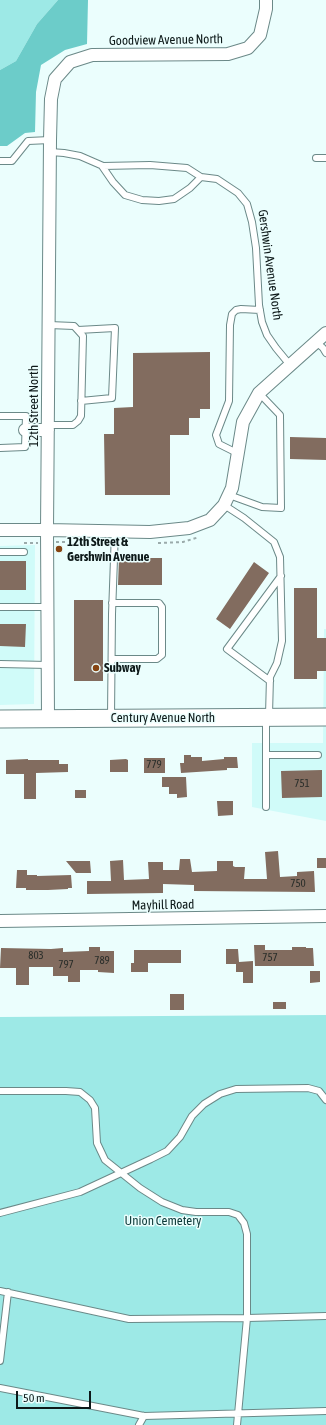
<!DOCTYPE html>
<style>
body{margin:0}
#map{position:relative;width:326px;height:1425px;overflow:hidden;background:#ebfefd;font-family:"Asap Condensed",sans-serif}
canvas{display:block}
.scale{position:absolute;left:16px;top:1391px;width:75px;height:18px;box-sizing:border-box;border:2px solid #0d1919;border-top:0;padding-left:5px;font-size:12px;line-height:14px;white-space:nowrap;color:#0d1919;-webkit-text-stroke:3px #ebfefd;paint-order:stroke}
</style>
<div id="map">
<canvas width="326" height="1425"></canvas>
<div class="scale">50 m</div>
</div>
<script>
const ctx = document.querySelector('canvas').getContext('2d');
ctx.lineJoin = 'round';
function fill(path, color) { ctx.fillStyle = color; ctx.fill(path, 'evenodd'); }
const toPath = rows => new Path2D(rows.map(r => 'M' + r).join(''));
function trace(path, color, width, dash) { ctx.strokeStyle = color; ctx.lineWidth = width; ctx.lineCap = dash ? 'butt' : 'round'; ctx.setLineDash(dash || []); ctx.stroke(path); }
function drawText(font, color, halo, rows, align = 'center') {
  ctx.font = font + ' "Asap Condensed",sans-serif'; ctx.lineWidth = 3; ctx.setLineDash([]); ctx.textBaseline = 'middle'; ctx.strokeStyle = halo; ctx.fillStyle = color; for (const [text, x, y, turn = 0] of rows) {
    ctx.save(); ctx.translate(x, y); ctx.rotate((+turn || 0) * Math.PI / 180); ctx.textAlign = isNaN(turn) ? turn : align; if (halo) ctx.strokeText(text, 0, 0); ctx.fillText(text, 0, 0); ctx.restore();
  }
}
fill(toPath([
 [35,545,34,704,0,705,0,546],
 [324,629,326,629,326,821,252,807,252,743,323,743]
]), '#d0fbf9');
fill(toPath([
 [0,0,58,0,37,24,16,61,0,70],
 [326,1015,326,1425,0,1425,0,1017]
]), '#9de9e6');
fill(toPath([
 [58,0,88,0,87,44,65,50,41,65,36,92,35,132,25,133,7,146,0,146,0,70,16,61,37,24]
]), '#6cccc9');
fill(toPath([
 [210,352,210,409,200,409,200,418,189,418,189,435,170,435,170,495,105,495,104,434,114,434,114,408,133,407,133,353],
 [290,437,326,438,326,460,290,459],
 [119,558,162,558,162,585,118,585],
 [0,561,26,561,26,590,0,590],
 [254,562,269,573,230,629,216,619],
 [294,588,317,588,317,638,326,638,326,671,317,671,317,679,294,679],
 [74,600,103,600,103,681,74,681],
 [0,624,26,624,25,647,0,646],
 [184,755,191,755,191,757,202,757,202,761,224,759,224,757,237,757,238,768,227,768,227,770,181,773,180,763,184,763],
 [144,758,165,758,165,773,144,773],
 [28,759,28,760,59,760,59,764,68,764,68,772,36,773,36,799,24,799,24,774,6,774,6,760],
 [126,759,128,760,128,772,110,772,110,760],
 [322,770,322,797,282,798,281,771],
 [162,777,186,777,187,797,177,798,177,794,169,794,169,787,162,787],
 [75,790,86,790,86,798,75,798],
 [217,801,233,801,233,815,218,816],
 [278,851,280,877,297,876,297,872,314,871,315,892,194,891,194,885,163,884,163,893,87,894,87,881,111,881,110,861,123,860,124,880,149,879,148,862,163,862,163,870,179,870,180,859,190,859,192,872,217,871,217,861,233,861,233,866,235,867,245,867,244,879,267,879,265,852],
 [317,858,326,858,326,868,317,868],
 [66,861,90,861,91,873,76,873],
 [17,870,27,870,27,875,37,875,37,876,71,875,72,888,68,888,68,889,48,890,26,890,26,888,16,888],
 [254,945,265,945,265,950,292,950,292,947,306,947,306,948,313,948,314,966,255,966],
 [89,947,100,947,100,951,114,951,114,973,98,972,98,970,80,970,80,982,68,982,68,976,53,976,53,967,29,967,29,985,16,985,16,968,0,968,1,948,51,949,63,948,63,952,89,951],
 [226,949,238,949,239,962,253,961,253,983,243,983,243,972,236,972,236,964,226,964],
 [134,950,181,950,181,963,148,963,148,972,131,972,131,963,134,963],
 [310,971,320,971,320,982,310,983],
 [170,994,184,994,184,1010,170,1010],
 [273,1002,286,1002,286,1009,273,1009]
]), '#826c5f');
const lane = toPath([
 [50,152,64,153,80,156,103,166,150,165,187,168,201,177,217,179,238,193,247,204,252,222,256,248,259,305,262,322,267,335,276,348,290,365],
 [316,158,326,158],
 [0,161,12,161,28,141,50,140],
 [102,166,113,182,125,195,142,200,159,201,174,199,190,188,201,177],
 [78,330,115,328,112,398,81,401],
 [316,342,323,348,326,353],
 [0,416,26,416,25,447,0,448],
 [48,425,73,425,78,421,81,416,83,336,74,326,49,325],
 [237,453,219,444,216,435,229,401,230,325,232,314,236,310,241,309,260,310],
 [229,495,262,507,281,508,280,415,259,393],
 [224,505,244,518,274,542,280,557,282,641,277,663,270,677,269,715],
 [0,552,24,552],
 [0,607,48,607],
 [112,659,157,659,162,655,162,607,159,603,112,603],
 [0,664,48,665],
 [270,681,227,649,281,576],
 [111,717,112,614,115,531],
 [266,755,318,755],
 [266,807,266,719],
 [0,1091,66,1091,80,1092,90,1100,95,1108,97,1143,105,1160,140,1188,162,1202,182,1210,196,1212,229,1212,238,1215,244,1223,247,1234,247,1318,237,1425],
 [0,1213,80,1192,151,1159,167,1151,180,1137,192,1116,204,1104,220,1094,236,1089,308,1088,319,1091,326,1100],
 [0,1291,129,1319,247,1318,326,1316],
 [0,1361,8,1292],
 [0,1388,144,1416,326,1411],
 [139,1425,144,1416]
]);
const street = toPath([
 [25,430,48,430],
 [0,530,47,530,150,532,189,528,210,520,224,505,232,488,243,422,259,393,326,333],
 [48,718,47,530,50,140,51,99,55,79,70,62,92,55,228,54,248,48,260,35,266,9,266,0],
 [0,921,326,916]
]);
const secondary = toPath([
 [0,719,326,717]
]);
trace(lane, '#6b8988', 8);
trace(street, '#6b8988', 14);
trace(secondary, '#6b8988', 19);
trace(toPath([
 [56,542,70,542],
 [24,543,38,543],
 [158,543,183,542,199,537]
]), '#9babab', 2, [3, 3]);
trace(lane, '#fff', 6);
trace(street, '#fff', 12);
trace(secondary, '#fff', 17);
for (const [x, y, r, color] of [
 [59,549,4,"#864412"],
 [96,668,4,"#864412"]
]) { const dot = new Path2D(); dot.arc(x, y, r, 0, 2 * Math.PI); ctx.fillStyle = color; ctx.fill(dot); trace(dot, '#ebfefd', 1.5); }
drawText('11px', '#2a2e2a', null, [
 ["779",154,765],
 ["751",302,784],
 ["750",298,884],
 ["803",36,956],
 ["757",270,958],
 ["789",102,961],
 ["797",66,965]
]);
drawText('13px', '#0d1919', '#ebfefd', [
 ["Goodview Avenue North",166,40,-1],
 ["Gershwin Avenue North",270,265,82],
 ["12th Street North",34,406,-90],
 ["Century Avenue North",163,718],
 ["Mayhill Road",163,905,-1]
]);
drawText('bold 13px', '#0d1919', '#ebfefd', [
 ["12th Street &",67,542],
 ["Gershwin Avenue",67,557],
 ["Subway",104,668]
], 'left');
drawText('13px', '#0d3b3a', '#ebfefd', [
 ["Union Cemetery",163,1221]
]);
</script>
